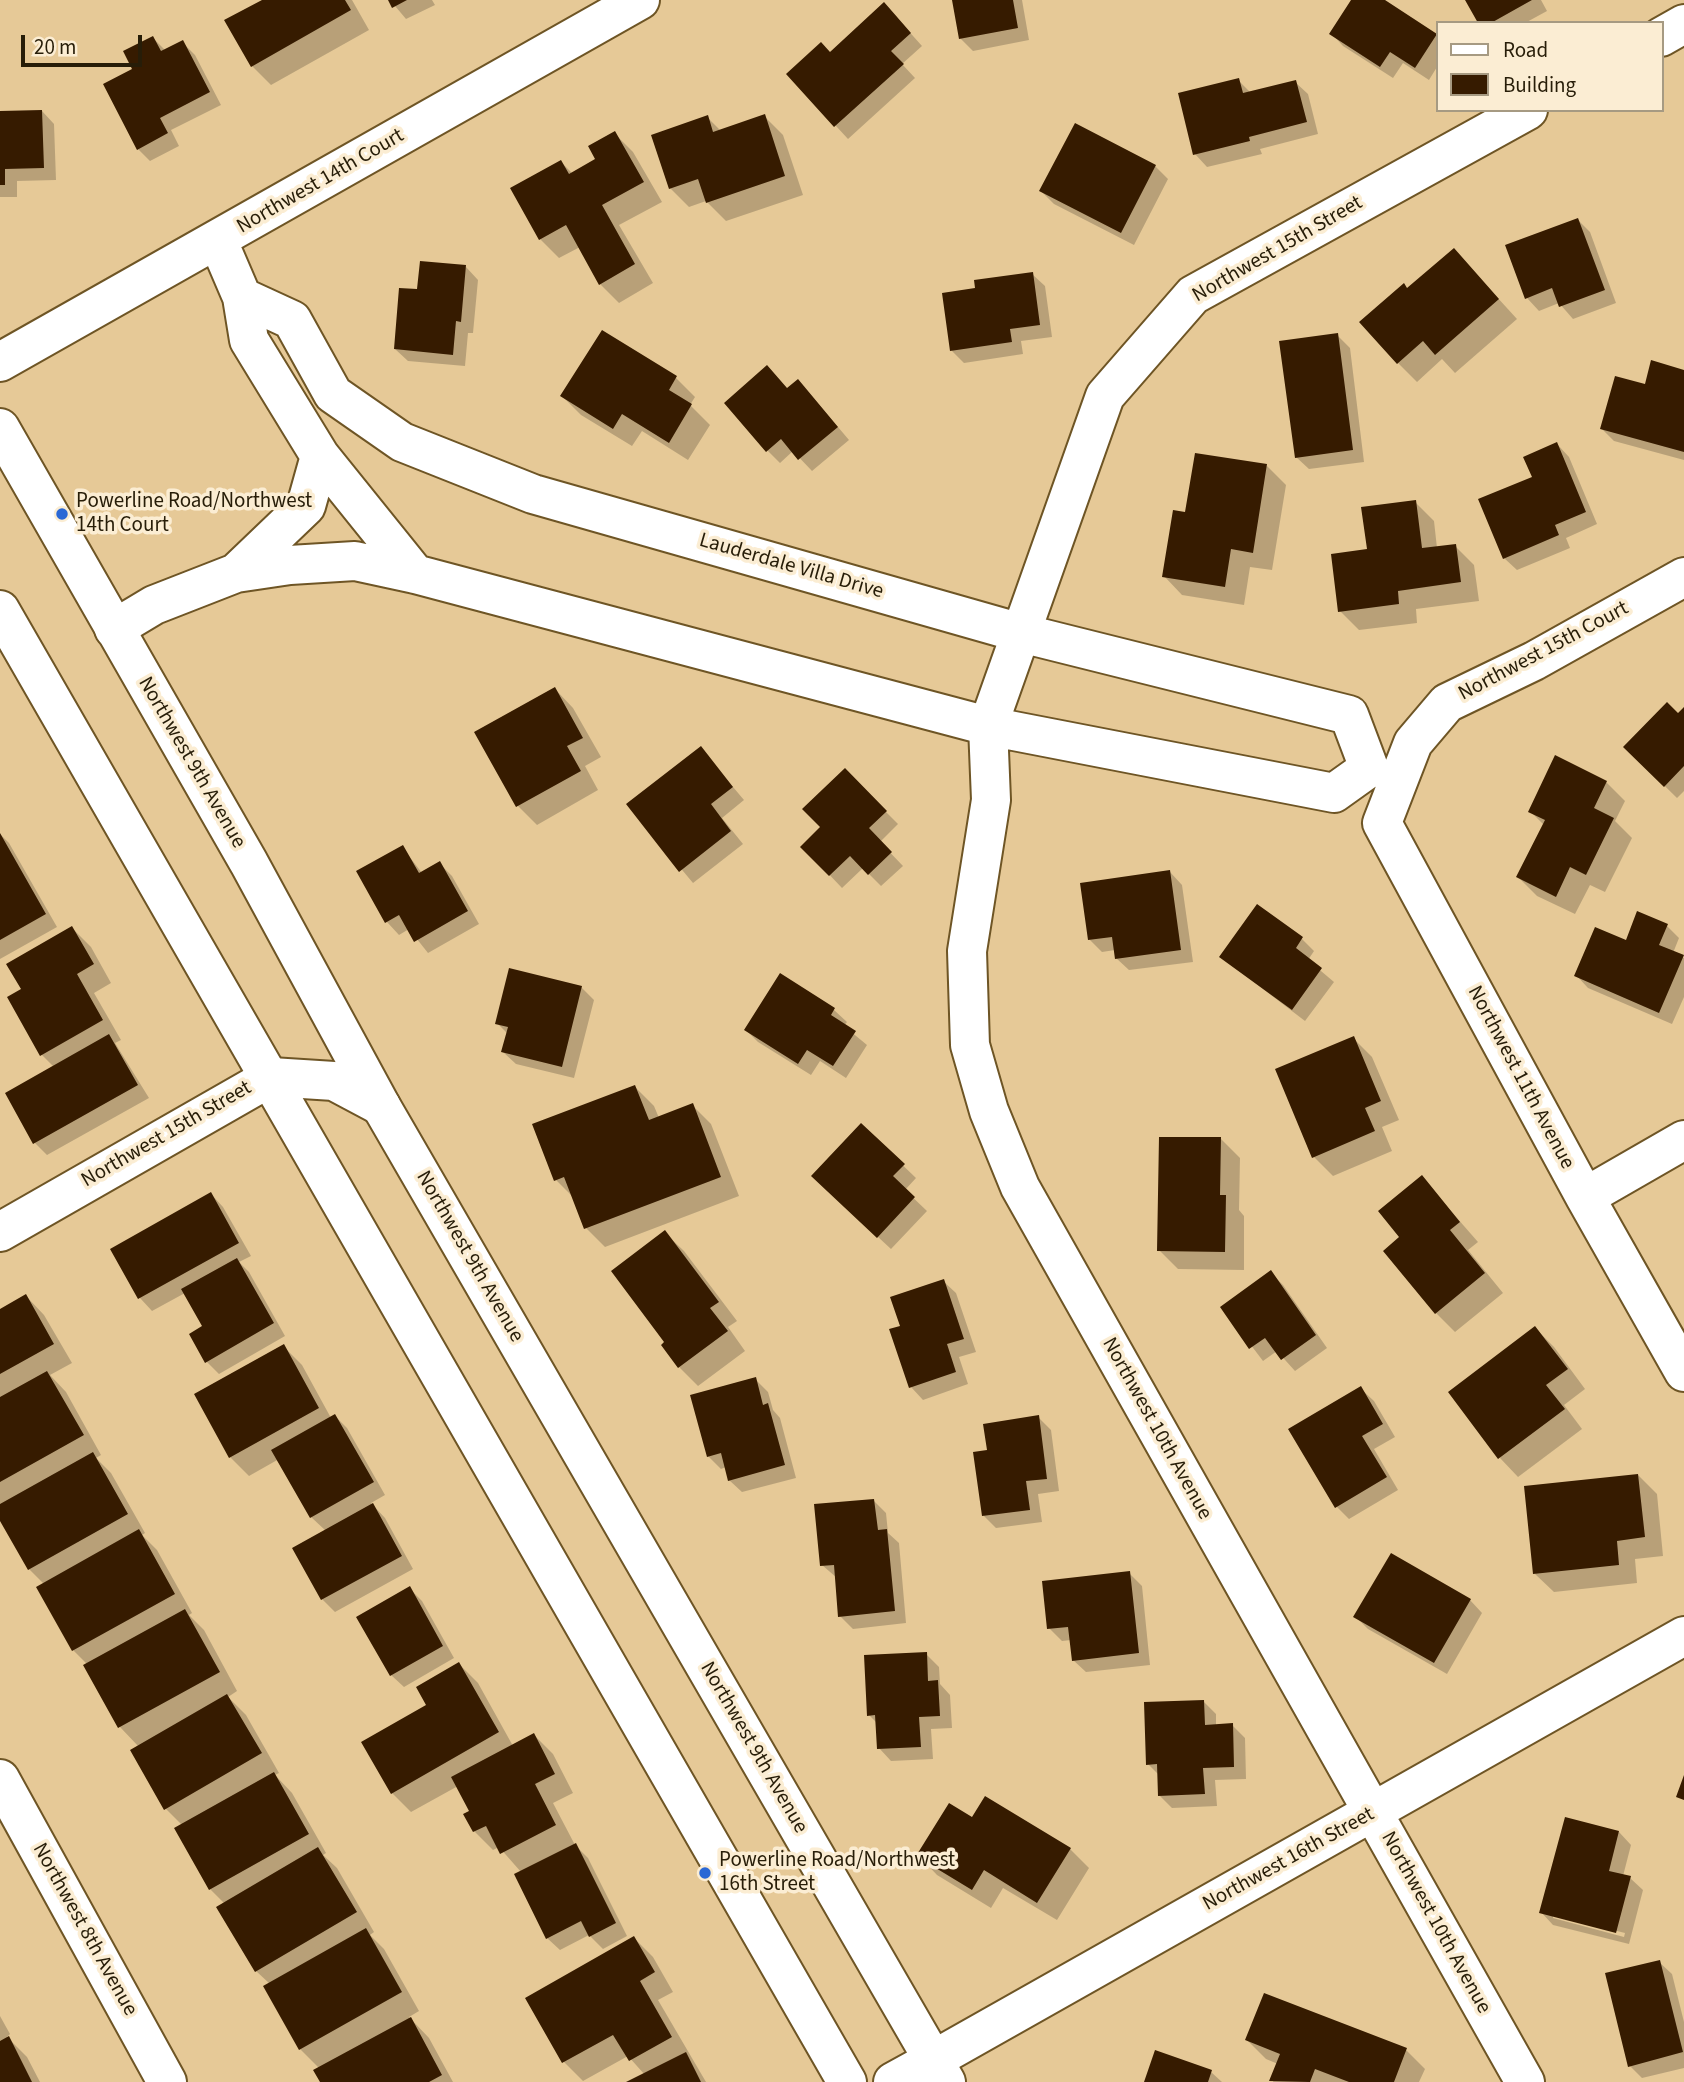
<!DOCTYPE html>
<style>
body{margin:0}
#map{position:relative;width:1684px;height:2082px;overflow:hidden;background:#e6c997;font-family:"Source Sans 3",sans-serif}
canvas{display:block}
.legend{position:absolute;left:1436px;top:21px;width:228px;height:91px;box-sizing:border-box;background:#fbedd3;border:2px solid #a69a82;margin:0;padding:9px 12px;list-style:none;font-size:21px;color:#271d08}
.legend li{display:flex;align-items:center;gap:14px;height:35px}
.legend b{width:35px;border:2px solid #a69a82}
.scale{position:absolute;left:21px;top:35px;width:121px;height:32px;box-sizing:border-box;border:4px solid #271d08;border-top:0;padding-left:9px;font-size:21px;line-height:24px;white-space:nowrap;color:#271d08;-webkit-text-stroke:5px #fbedd3;paint-order:stroke}
</style>
<div id="map">
<canvas width="1684" height="2082"></canvas>
<ul class="legend">
<li><b style="height:9px;background:#fff"></b>Road</li>
<li><b style="height:19px;background:#361b00"></b>Building</li>
</ul>
<div class="scale">20 m</div>
</div>
<script>
const ctx = document.querySelector('canvas').getContext('2d');
ctx.lineJoin = 'round';
function fill(path, color) { ctx.fillStyle = color; ctx.fill(path, 'evenodd'); }
const toPath = rows => new Path2D(rows.map(r => 'M' + r).join(''));
function trace(path, color, width, dash) { ctx.strokeStyle = color; ctx.lineWidth = width; ctx.lineCap = dash ? 'butt' : 'round'; ctx.setLineDash(dash || []); ctx.stroke(path); }
function drawText(font, color, halo, rows, align = 'center') {
  ctx.font = font + ' "Source Sans 3",sans-serif'; ctx.lineWidth = 7; ctx.setLineDash([]); ctx.textBaseline = 'middle'; ctx.strokeStyle = halo; ctx.fillStyle = color; for (const [text, x, y, turn = 0] of rows) {
    ctx.save(); ctx.translate(x, y); ctx.rotate((+turn || 0) * Math.PI / 180); ctx.textAlign = isNaN(turn) ? turn : align; if (halo) ctx.strokeText(text, 0, 0); ctx.fillText(text, 0, 0); ctx.restore();
  }
}
fill(toPath([
 [265,0,352,0,369,30,271,85,252,66],
 [390,0,432,0,435,5,406,19],
 [954,0,1022,0,1029,40,973,51,960,38],
 [1353,0,1382,0,1437,36,1437,67,1429,80,1403,63,1393,78,1343,46,1331,33],
 [1467,0,1541,0,1547,11,1525,23,1480,23],
 [896,17,922,46,902,64,915,78,848,139,788,74],
 [153,38,166,51,182,42,195,55,221,105,171,130,179,146,150,161,138,149,134,70],
 [1238,80,1251,93,1295,82,1308,94,1318,134,1260,149,1262,154,1207,167,1195,154],
 [42,111,54,124,56,180,17,181,17,197,0,197,0,113],
 [764,116,783,135,803,195,726,221,706,201,689,207,670,188,707,117,721,131],
 [614,133,633,152,662,202,619,225,653,283,619,303,600,284,580,247,559,258,540,239,512,189,561,162,573,174,598,160],
 [1155,166,1168,179,1134,245,1054,204,1041,191],
 [1578,220,1590,232,1616,303,1573,319,1559,303,1539,311,1527,298],
 [1454,250,1517,319,1455,373,1442,359,1417,382,1398,363,1408,290],
 [466,267,478,280,473,333,468,333,465,366,408,361,395,349,419,291],
 [1032,274,1045,286,1052,337,1021,341,1023,354,964,363,952,351,977,290],
 [1337,335,1350,348,1364,462,1309,469,1296,457],
 [1684,371,1684,460,1614,441,1602,429,1646,386],
 [676,378,695,397,690,405,710,425,688,460,642,431,632,446,581,415,562,396],
 [788,390,810,394,849,440,812,471,793,451,780,463,767,450],
 [1557,444,1569,457,1597,524,1566,538,1570,548,1517,570,1504,558,1534,478],
 [1267,466,1286,485,1272,570,1250,567,1244,605,1182,595,1164,576,1187,514],
 [1415,502,1434,521,1437,548,1455,546,1474,565,1479,601,1416,609,1417,623,1359,630,1340,611,1369,550],
 [555,689,573,708,601,757,585,766,598,790,537,825,518,806,477,733],
 [1684,710,1684,791,1677,798,1625,747],
 [700,748,744,800,722,818,743,844,693,883,628,805],
 [845,771,898,824,880,842,903,866,881,886,863,868,842,888,803,847,823,827],
 [1606,782,1625,801,1615,821,1632,838,1605,892,1590,885,1575,914,1537,896,1518,877,1544,825,1530,811],
 [0,834,9,843,57,927,0,959],
 [402,847,422,873,439,863,452,876,479,924,428,953,409,929,399,935,387,922,359,872],
 [1170,872,1182,885,1193,962,1129,970,1116,958,1115,950,1102,952,1089,939],
 [1667,926,1679,938,1673,953,1684,958,1684,997,1672,1024,1588,988,1576,975],
 [72,928,91,947,111,983,94,993,121,1040,115,1043,149,1098,47,1155,35,1143,54,1067,42,1055,23,990],
 [1302,939,1314,951,1308,960,1334,982,1305,1021,1221,957],
 [780,975,834,1010,847,1022,844,1026,867,1045,846,1078,820,1061,811,1075,758,1042,746,1030],
 [581,987,594,1000,574,1078,516,1064,503,1052,508,1034,497,1023],
 [1353,1038,1372,1057,1399,1120,1382,1127,1392,1151,1333,1176,1314,1157],
 [635,1087,654,1106,659,1118,692,1105,711,1124,739,1196,605,1247,586,1228,575,1199,556,1180],
 [861,1125,916,1178,905,1190,927,1211,891,1249,825,1188],
 [1221,1139,1240,1158,1239,1210,1244,1216,1244,1270,1178,1269,1159,1250],
 [1422,1178,1478,1242,1468,1250,1503,1293,1455,1332,1436,1313,1402,1237],
 [211,1194,223,1207,251,1256,239,1262,249,1272,285,1336,219,1374,206,1361,204,1327,185,1293,152,1311,140,1298,113,1249],
 [665,1233,684,1251,737,1321,728,1327,745,1351,698,1386,679,1367,667,1342],
 [1271,1273,1283,1285,1327,1348,1295,1371,1277,1351,1263,1361,1222,1307],
 [943,1281,956,1293,976,1352,959,1357,968,1384,923,1400,911,1387,902,1327],
 [26,1296,44,1315,72,1363,50,1375,66,1392,101,1455,96,1458,111,1473,145,1533,142,1535,157,1550,192,1613,189,1615,204,1630,237,1691,228,1697,246,1715,279,1773,275,1775,292,1793,326,1853,323,1855,337,1868,374,1932,370,1935,384,1949,419,2011,409,2017,429,2038,453,2082,322,2082,320,2069,300,2049,270,1984,256,1971,225,1904,210,1889,182,1825,166,1809,139,1747,120,1727,86,1666,88,1665,73,1650,44,1584,29,1569,0,1517,0,1311],
 [1535,1328,1554,1347,1585,1389,1564,1405,1582,1429,1518,1477,1500,1458],
 [283,1346,302,1365,331,1418,335,1416,347,1428,385,1495,371,1503,385,1518,413,1569,335,1612,322,1599,326,1531,311,1517,279,1459,249,1476,230,1457],
 [755,1379,768,1392,773,1410,780,1418,796,1478,742,1492,729,1480,726,1467,721,1469,708,1456],
 [1361,1389,1374,1401,1395,1437,1374,1449,1398,1490,1349,1519,1337,1507],
 [1038,1417,1051,1430,1059,1491,1038,1494,1042,1522,996,1528,984,1516,989,1452],
 [1638,1475,1657,1494,1663,1556,1635,1559,1637,1583,1554,1592,1535,1574],
 [874,1501,886,1513,888,1533,899,1543,906,1623,853,1629,840,1616,837,1578,822,1565],
 [1129,1573,1142,1586,1150,1665,1086,1672,1073,1660,1071,1640,1062,1641,1049,1628],
 [409,1588,422,1601,454,1658,404,1687,391,1675],
 [1470,1600,1482,1613,1447,1674,1368,1629,1356,1617],
 [926,1654,939,1667,940,1684,950,1695,952,1728,931,1729,933,1759,891,1761,879,1748,878,1724,869,1715],
 [459,1664,478,1683,513,1746,534,1735,553,1754,573,1793,553,1803,575,1845,588,1858,627,1936,603,1949,589,1935,560,1950,547,1938,521,1872,499,1847,493,1850,474,1831,466,1815,472,1812,458,1786,411,1812,392,1793,363,1742,428,1705],
 [1203,1701,1216,1714,1216,1726,1232,1725,1245,1738,1246,1779,1215,1780,1217,1806,1172,1808,1160,1796,1159,1775,1148,1764],
 [972,1819,1070,1849,1089,1868,1057,1920,1003,1888,991,1908,937,1875,919,1856],
 [1619,1832,1631,1845,1623,1876,1630,1878,1643,1890,1629,1944,1553,1925,1541,1912],
 [1553,1915,1625,1933,1624,1937,1553,1918],
 [634,1938,653,1957,673,1992,658,2000,706,2082,630,2082,645,2075,628,2056,583,2081,564,2062,527,1998],
 [1659,1962,1672,1974,1684,2022,1684,2068,1642,2078,1630,2066],
 [0,2016,10,2034,7,2037,27,2057,40,2082,0,2082],
 [1247,2040,1406,2050,1425,2069,1419,2082,1273,2082,1278,2064,1266,2059],
 [1211,2072,1222,2082,1146,2082]
]), '#0003');
fill(toPath([
 [262,0,345,0,351,10,251,67,224,20],
 [388,0,407,0,392,8],
 [952,0,1013,0,1018,28,959,39],
 [1351,0,1385,0,1437,34,1415,68,1390,52,1380,67,1329,34],
 [1465,0,1532,0,1491,23,1478,23],
 [884,2,911,33,891,51,904,64,834,127,786,74,821,42,830,52],
 [153,36,161,51,183,40,210,92,160,118,168,133,137,150,103,84,132,69,123,51],
 [1239,78,1243,93,1296,80,1307,122,1249,137,1250,141,1193,155,1178,93],
 [42,110,44,168,5,169,5,185,0,185,0,111],
 [765,114,785,176,706,203,698,179,669,189,651,135,708,115,713,132],
 [1075,123,1156,165,1121,233,1039,191],
 [615,131,644,182,602,205,635,264,599,285,566,225,539,240,510,188,561,160,569,174,595,159,588,146],
 [1578,218,1605,290,1559,307,1552,288,1525,299,1505,245],
 [1454,248,1499,299,1435,355,1423,341,1397,364,1359,322,1404,283,1407,288],
 [420,261,466,265,461,322,456,321,453,355,394,349,399,288,417,289],
 [1033,272,1040,325,1010,329,1012,342,950,351,942,293,975,288,974,280],
 [602,330,677,376,669,390,692,404,669,443,622,414,613,429,560,396],
 [1338,333,1353,450,1295,458,1279,341],
 [1651,360,1684,370,1684,452,1600,429,1615,376,1645,384],
 [767,365,787,388,798,379,838,427,798,460,781,439,766,452,724,403],
 [1557,442,1586,512,1555,525,1559,535,1503,559,1478,499,1532,477,1523,457],
 [1195,453,1267,464,1253,553,1231,549,1225,587,1162,577,1173,510,1185,512],
 [1416,500,1422,548,1456,544,1461,582,1398,591,1399,604,1338,612,1331,554,1367,549,1361,507],
 [555,687,583,738,567,746,581,771,516,807,474,732],
 [1667,702,1678,713,1684,707,1684,766,1664,787,1623,747],
 [701,746,733,787,711,804,731,831,679,872,626,804],
 [1555,755,1607,781,1594,808,1614,818,1586,875,1570,867,1556,897,1516,877,1545,820,1528,812],
 [845,768,887,811,869,828,892,852,868,875,850,856,829,876,800,847,820,827,802,809],
 [0,833,46,914,0,940],
 [403,845,419,873,440,861,468,911,414,942,399,915,385,923,356,871],
 [1170,870,1181,950,1115,959,1112,937,1088,940,1080,883],
 [1257,904,1303,937,1296,948,1322,968,1292,1010,1219,957],
 [1637,911,1668,924,1659,945,1684,955,1659,1013,1574,976,1595,927,1626,940],
 [72,926,94,964,77,974,103,1020,40,1056,7,997,21,989,6,964],
 [509,968,582,986,562,1067,501,1052,508,1027,495,1024],
 [780,973,835,1008,831,1015,856,1031,833,1066,807,1050,798,1064,744,1030],
 [109,1034,138,1085,33,1144,5,1093],
 [1354,1036,1381,1101,1365,1108,1375,1131,1312,1158,1275,1069],
 [635,1085,649,1120,693,1103,721,1177,584,1229,564,1177,554,1181,532,1124],
 [861,1123,905,1164,893,1176,915,1197,877,1238,811,1176],
 [1159,1137,1221,1137,1220,1195,1226,1195,1225,1252,1157,1251],
 [1422,1175,1460,1222,1450,1230,1485,1273,1435,1314,1383,1251,1399,1237,1378,1211],
 [211,1192,239,1243,138,1299,110,1249],
 [665,1230,719,1302,710,1308,728,1331,678,1368,661,1345,664,1342,611,1271],
 [237,1258,274,1323,205,1363,189,1334,202,1326,181,1289],
 [1271,1270,1316,1335,1281,1360,1265,1338,1249,1349,1220,1307],
 [944,1279,964,1339,947,1344,956,1372,909,1388,889,1329,900,1326,890,1297],
 [26,1294,54,1344,0,1374,0,1309],
 [1535,1326,1568,1369,1546,1385,1565,1409,1498,1459,1448,1392],
 [284,1344,319,1408,229,1458,194,1394],
 [47,1371,84,1435,0,1482,0,1397],
 [756,1377,763,1405,768,1403,785,1465,728,1481,721,1453,707,1457,690,1395],
 [1361,1386,1383,1424,1362,1436,1387,1477,1335,1508,1288,1429],
 [335,1414,374,1482,310,1518,271,1450],
 [1039,1415,1047,1479,1026,1481,1030,1510,982,1516,973,1452,987,1450,983,1424],
 [93,1452,128,1514,28,1570,0,1521,0,1504],
 [1638,1474,1645,1537,1617,1541,1619,1565,1533,1574,1524,1486],
 [874,1499,878,1530,887,1529,895,1611,838,1617,834,1565,820,1566,814,1504],
 [373,1503,402,1556,321,1600,292,1548],
 [139,1529,175,1594,72,1651,36,1587],
 [1391,1553,1471,1599,1434,1663,1353,1617],
 [1130,1571,1139,1653,1072,1661,1068,1627,1047,1629,1042,1581],
 [410,1586,443,1646,390,1676,356,1617],
 [185,1609,220,1672,118,1728,83,1665],
 [927,1652,928,1681,938,1680,940,1716,919,1717,921,1747,877,1749,875,1715,867,1716,864,1655],
 [459,1662,499,1732,391,1794,361,1742,426,1705,416,1687],
 [227,1694,262,1753,164,1810,130,1750],
 [1204,1700,1205,1725,1233,1723,1234,1767,1203,1768,1205,1794,1158,1796,1157,1764,1146,1765,1144,1702],
 [534,1733,555,1774,535,1784,556,1825,500,1854,486,1826,473,1832,463,1814,469,1811,451,1777],
 [274,1772,309,1834,209,1890,174,1828],
 [1684,1775,1684,1800,1676,1797],
 [985,1796,1071,1848,1037,1903,984,1870,972,1890,916,1856,949,1803,972,1817],
 [1565,1817,1619,1831,1609,1871,1631,1876,1616,1933,1539,1913],
 [576,1843,616,1923,589,1937,581,1921,546,1939,514,1874],
 [318,1847,357,1912,255,1972,216,1907],
 [366,1928,402,1992,299,2050,263,1986],
 [634,1936,655,1972,640,1981,672,2037,629,2061,613,2035,562,2063,525,1998],
 [1660,1960,1683,2052,1628,2067,1605,1973],
 [1264,1993,1407,2048,1394,2082,1349,2082,1315,2069,1310,2082,1269,2081,1280,2054,1245,2040],
 [411,2017,442,2075,429,2082,320,2082,313,2070],
 [9,2036,32,2082,0,2082,0,2041],
 [1155,2050,1212,2070,1208,2082,1144,2082],
 [686,2052,701,2082,626,2082]
]), '#361b00');
const street = toPath([
 [1661,37,1684,24],
 [218,241,242,297,249,340,320,456,415,574],
 [0,362,640,0],
 [236,573,306,506,320,456],
 [1684,577,1534,661,1447,703,1413,743,1382,823,1585,1197,1684,1372],
 [114,629,154,605,236,573,290,565,355,561,415,574,988,726,1334,793,1369,768,1349,715,1021,633,533,494,402,442,333,394,292,320,242,297],
 [1585,1197,1684,1140],
 [0,1232,271,1077,334,1081,381,1106],
 [0,1779,167,2082],
 [933,2060,1684,1636],
 [1525,2082,1020,1187,989,1111,970,1045,967,951,991,800,988,726,1105,396,1193,295,1528,110]
]);
const secondary = toPath([
 [0,428,249,863,381,1106,946,2082],
 [0,610,847,2082],
 [893,2082,933,2060]
]);
trace(street, '#6e5525', 42);
trace(secondary, '#6e5525', 42);
trace(street, '#fff', 38);
trace(secondary, '#fff', 38);
for (const [x, y, r, color] of [
 [62,514,7,"#2b68d5"],
 [705,1873,7,"#2b68d5"]
]) { const dot = new Path2D(); dot.arc(x, y, r, 0, 2 * Math.PI); ctx.fillStyle = color; ctx.fill(dot); trace(dot, '#fbedd3', 2.5); }
drawText('21px', '#271d08', '#fbedd3', [
 ["Northwest 14th Court",321,182,-30],
 ["Northwest 15th Street",1278,250,-30],
 ["Lauderdale Villa Drive",791,567,16],
 ["Northwest 15th Court",1544,652,-28],
 ["Northwest 9th Avenue",191,763,60],
 ["Northwest 11th Avenue",1520,1078,62],
 ["Northwest 15th Street",167,1135,-30],
 ["Northwest 9th Avenue",469,1257,60],
 ["Northwest 10th Avenue",1156,1429,61],
 ["Northwest 9th Avenue",753,1748,60],
 ["Northwest 16th Street",1289,1860,-29],
 ["Northwest 10th Avenue",1435,1923,61],
 ["Northwest 8th Avenue",84,1930,61]
]);
drawText('21px', '#271d08', '#fbedd3', [
 ["Powerline Road/Northwest",76,502],
 ["14th Court",76,526],
 ["Powerline Road/Northwest",719,1861],
 ["16th Street",719,1885]
], 'left');
</script>
